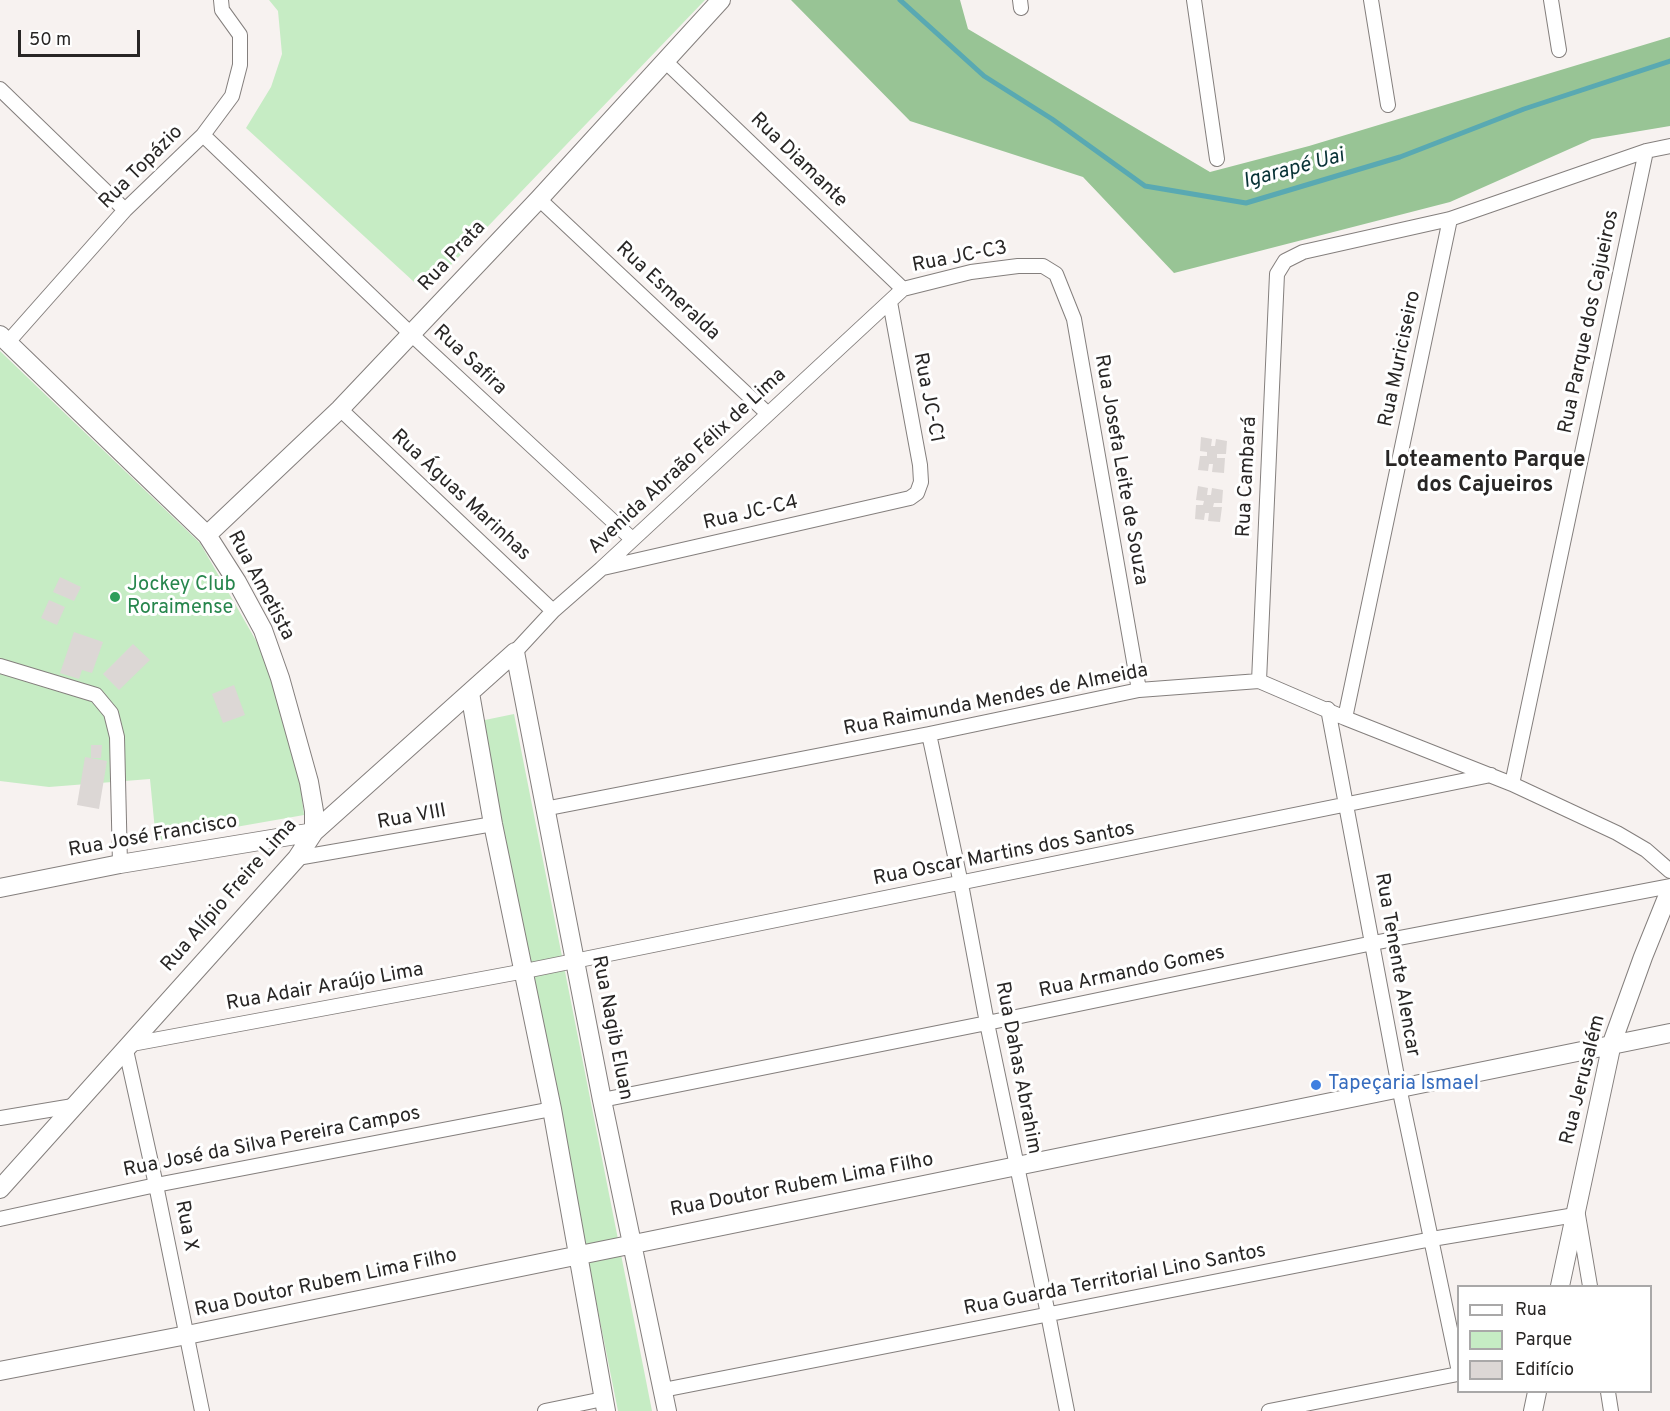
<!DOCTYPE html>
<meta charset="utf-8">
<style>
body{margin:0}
#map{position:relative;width:1670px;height:1411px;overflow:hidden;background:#f7f2f0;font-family:Overpass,sans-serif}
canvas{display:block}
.legend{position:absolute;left:1457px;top:1285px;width:195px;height:108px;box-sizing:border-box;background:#fff;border:2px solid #a9a8a8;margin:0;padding:8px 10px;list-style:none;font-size:18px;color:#282625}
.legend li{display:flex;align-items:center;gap:12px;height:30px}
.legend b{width:30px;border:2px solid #a9a8a8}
.scale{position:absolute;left:18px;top:30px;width:122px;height:27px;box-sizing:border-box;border:3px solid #282625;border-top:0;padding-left:8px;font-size:18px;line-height:21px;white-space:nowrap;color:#282625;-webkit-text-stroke:4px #fff;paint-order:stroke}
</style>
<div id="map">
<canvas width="1670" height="1411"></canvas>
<ul class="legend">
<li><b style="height:8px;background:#fff"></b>Rua</li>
<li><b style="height:16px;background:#c6ecc4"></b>Parque</li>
<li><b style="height:16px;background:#dcd7d5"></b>Edifício</li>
</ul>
<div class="scale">50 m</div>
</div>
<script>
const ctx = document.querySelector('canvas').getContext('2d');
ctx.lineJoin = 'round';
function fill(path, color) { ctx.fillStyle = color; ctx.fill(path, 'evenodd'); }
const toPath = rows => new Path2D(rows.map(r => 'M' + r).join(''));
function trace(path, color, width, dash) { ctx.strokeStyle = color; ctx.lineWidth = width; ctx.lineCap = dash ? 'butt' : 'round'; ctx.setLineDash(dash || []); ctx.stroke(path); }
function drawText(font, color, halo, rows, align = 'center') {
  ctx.font = font + ' Overpass,sans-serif'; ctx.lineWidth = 6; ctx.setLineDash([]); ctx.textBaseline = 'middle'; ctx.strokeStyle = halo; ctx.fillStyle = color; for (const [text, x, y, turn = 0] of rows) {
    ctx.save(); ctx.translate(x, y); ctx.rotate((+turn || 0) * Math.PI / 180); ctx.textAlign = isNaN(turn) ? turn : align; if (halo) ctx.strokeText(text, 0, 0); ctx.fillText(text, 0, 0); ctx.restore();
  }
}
fill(toPath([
 [269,0,705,0,425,292,246,128,271,87,282,54,278,11],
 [0,351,200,543,262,651,298,766,304,815,156,841,150,779,49,787,0,781],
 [514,714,652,1411,618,1411,480,721]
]), '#c6ecc4');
fill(toPath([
 [791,0,960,0,968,29,1210,172,1309,146,1670,37,1670,126,1592,139,1450,202,1174,273,1083,177,910,121]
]), '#98c495');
trace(toPath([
 [900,0,984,76,1052,119,1145,186,1246,203,1400,157,1524,109,1670,61]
]), '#59a9b2', 5);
fill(toPath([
 [1201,437,1212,439,1211,446,1215,446,1216,439,1227,441,1226,454,1217,454,1217,458,1225,458,1224,473,1212,472,1213,464,1209,464,1208,471,1198,470,1200,456,1207,456,1207,452,1200,451],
 [1198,486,1208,488,1207,495,1211,495,1212,488,1223,490,1222,503,1214,503,1213,507,1222,507,1220,522,1208,521,1209,513,1205,513,1204,520,1195,519,1196,505,1203,505,1204,501,1196,500],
 [60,577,81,587,74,601,53,592],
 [49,600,65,607,57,625,41,618],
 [74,632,103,642,92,673,82,670,79,679,60,673],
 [133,644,150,660,119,690,103,674],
 [234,685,245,715,223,723,212,694],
 [91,745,102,745,101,758,91,758],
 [85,757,107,761,99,809,77,805]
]), '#dcd7d5');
const street = toPath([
 [1020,0,1021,8],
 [1194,0,1217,159],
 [1371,0,1388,105],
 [1551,0,1559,50],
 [666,62,903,289],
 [0,89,125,210],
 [203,135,411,334,632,539],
 [539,199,767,413],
 [8,342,125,210,203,135,232,96,240,65,240,35,222,10,221,0],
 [340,409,553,611],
 [603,568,910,498,917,493,921,482,920,465,890,302],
 [515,652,553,611,601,569,903,289,971,272,1018,266,1043,266,1056,274,1074,319,1139,690],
 [0,666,96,695,111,713,117,737,120,864],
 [1259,681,1277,274,1285,261,1303,252,1450,219,1646,151,1670,146],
 [1328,709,1399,1087,1458,1367],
 [1345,718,1450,219],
 [929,734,961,884,987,1023,1048,1314,1067,1411],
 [1512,784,1646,151],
 [544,809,929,734,1139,690,1259,681,1345,718,1512,784,1617,833,1646,850,1670,871],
 [297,858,493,824],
 [132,1044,525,971,1491,775],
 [126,1050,156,1185,202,1411],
 [602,1100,987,1023,1373,943,1670,886],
 [0,1118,73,1106],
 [1578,1215,1590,1286],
 [0,1219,156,1185,552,1109],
 [663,1390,1432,1239,1575,1215],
 [1608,1392,1611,1411],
 [545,1411,603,1399],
 [1269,1411,1458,1374]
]);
const secondary = toPath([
 [0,335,207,535,237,582,263,630,280,678,309,782,314,811,314,832],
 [207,535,340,409,539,199,721,0],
 [515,652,602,1100,667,1411],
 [470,693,493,824,552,1109,606,1411],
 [0,888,120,864,314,832],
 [0,1189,297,858,314,832,515,652],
 [1560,1286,1612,1043,1643,957,1670,890],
 [0,1371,187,1335,1670,1033],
 [1533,1411,1537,1392]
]);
trace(street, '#847f7d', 16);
trace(secondary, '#847f7d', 20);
trace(street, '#fff', 14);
trace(secondary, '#fff', 18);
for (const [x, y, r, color] of [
 [115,597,6,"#2e9e5b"],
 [1316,1085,6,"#3f7fe0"]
]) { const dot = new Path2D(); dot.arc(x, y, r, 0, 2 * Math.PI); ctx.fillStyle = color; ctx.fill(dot); trace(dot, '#fff', 2); }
drawText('20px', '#282625', '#fff', [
 ["Rua Diamante",798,161,44],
 ["Rua Topázio",142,168,-45],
 ["Rua Prata",453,257,-47],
 ["Rua JC-C3",960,258,-11],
 ["Rua Esmeralda",667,292,43],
 ["Rua Parque dos Cajueiros",1590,322,-78],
 ["Rua Muriciseiro",1401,359,-78],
 ["Rua Safira",469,361,43],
 ["Rua JC-C1",927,398,79],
 ["Avenida Abraão Félix de Lima",688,462,-43],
 ["Rua Josefa Leite de Souza",1120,470,80],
 ["Rua Cambará",1248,477,-87],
 ["Rua Águas Marinhas",460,496,43],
 ["Rua JC-C4",751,514,-13],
 ["Rua Ametista",260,586,62],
 ["Rua Raimunda Mendes de Almeida",996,701,-11],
 ["Rua VIII",412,818,-10],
 ["Rua José Francisco",153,837,-10],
 ["Rua Oscar Martins dos Santos",1004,855,-11],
 ["Rua Alípio Freire Lima",230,896,-49],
 ["Rua Tenente Alencar",1396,965,80],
 ["Rua Armando Gomes",1132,973,-12],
 ["Rua Adair Araújo Lima",325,988,-10],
 ["Rua Nagib Eluan",611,1028,79],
 ["Rua Dahas Abrahim",1017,1068,79],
 ["Rua Jerusalém",1584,1080,-76],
 ["Rua José da Silva Pereira Campos",272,1143,-11],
 ["Rua Doutor Rubem Lima Filho",802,1186,-11],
 ["Rua X",185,1226,79],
 ["Rua Guarda Territorial Lino Santos",1115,1281,-11],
 ["Rua Doutor Rubem Lima Filho",326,1284,-12]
]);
drawText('20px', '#27864d', '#fff', [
 ["Jockey Club",127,586],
 ["Roraimense",127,609]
], 'left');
drawText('20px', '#366cbe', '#fff', [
 ["Tapeçaria Ismael",1328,1085]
], 'left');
drawText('italic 21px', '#083236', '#fff', [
 ["Igarapé Uai",1294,170,-15]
]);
drawText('bold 22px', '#282625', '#fff', [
 ["Loteamento Parque",1485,462],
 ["dos Cajueiros",1485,487]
]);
</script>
